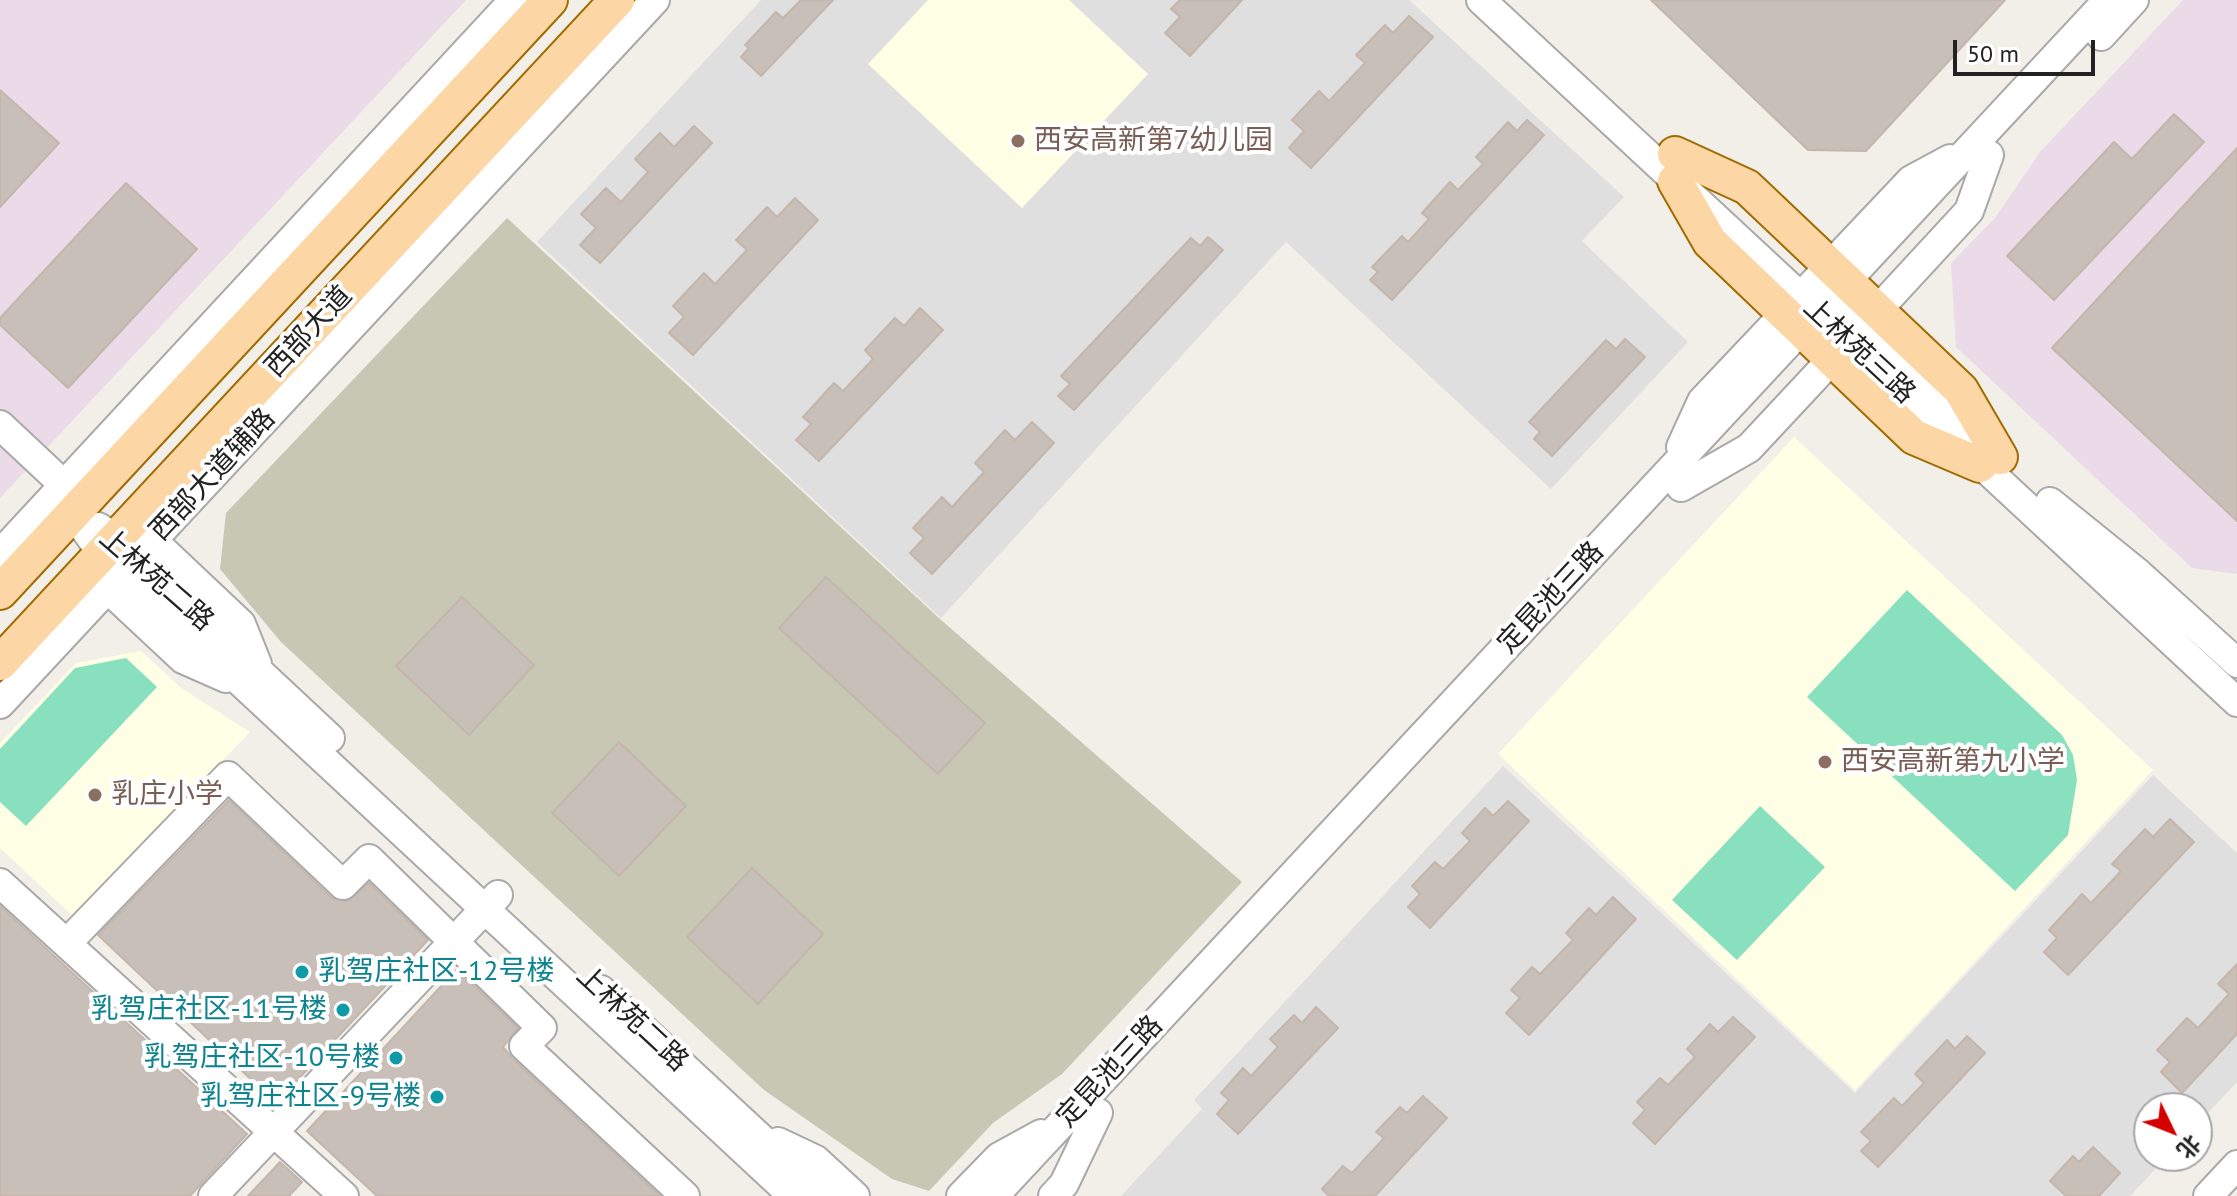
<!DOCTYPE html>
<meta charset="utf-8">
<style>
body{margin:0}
#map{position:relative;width:2237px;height:1196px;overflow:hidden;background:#f2efe9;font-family:"PT Sans","Noto Sans SC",sans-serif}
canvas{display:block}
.north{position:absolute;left:2133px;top:1092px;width:80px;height:80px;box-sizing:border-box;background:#fff;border:2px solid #a7a7a7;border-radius:50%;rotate:133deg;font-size:22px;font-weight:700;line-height:32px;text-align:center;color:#222}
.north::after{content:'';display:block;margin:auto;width:28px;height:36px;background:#d40000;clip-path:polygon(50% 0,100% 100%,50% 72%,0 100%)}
.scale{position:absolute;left:1953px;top:40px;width:142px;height:36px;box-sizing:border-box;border:4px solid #222;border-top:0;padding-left:10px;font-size:24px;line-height:28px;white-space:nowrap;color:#222;-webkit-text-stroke:6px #fff;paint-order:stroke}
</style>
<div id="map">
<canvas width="2237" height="1196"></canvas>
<div class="north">北</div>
<div class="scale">50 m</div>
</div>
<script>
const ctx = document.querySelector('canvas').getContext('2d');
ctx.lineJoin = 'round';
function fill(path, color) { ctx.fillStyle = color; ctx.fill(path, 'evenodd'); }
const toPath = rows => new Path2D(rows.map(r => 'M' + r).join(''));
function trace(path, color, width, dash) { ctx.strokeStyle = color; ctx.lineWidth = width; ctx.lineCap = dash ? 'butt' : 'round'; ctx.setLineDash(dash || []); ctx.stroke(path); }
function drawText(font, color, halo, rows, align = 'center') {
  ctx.font = font + ' "PT Sans","Noto Sans SC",sans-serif'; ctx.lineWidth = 8; ctx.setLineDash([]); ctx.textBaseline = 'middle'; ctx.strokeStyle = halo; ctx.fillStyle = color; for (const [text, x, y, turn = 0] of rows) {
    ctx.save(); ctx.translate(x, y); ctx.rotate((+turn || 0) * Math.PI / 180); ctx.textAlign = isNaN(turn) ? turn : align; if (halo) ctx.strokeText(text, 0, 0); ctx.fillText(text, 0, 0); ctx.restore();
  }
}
fill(toPath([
 [761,0,1409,0,1624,197,1582,241,1688,342,1551,489,1286,242,941,618,537,242],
 [1503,766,1855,1093,2153,775,2237,853,2237,1082,2197,1125,2197,1108,2149,1108,2149,1156,2168,1156,2130,1196,1121,1196,1202,1109,1194,1100]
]), '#e0dfdf');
fill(toPath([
 [0,0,466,0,0,498],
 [2183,0,2237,0,2237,574,2192,568,1956,347,1951,263,1995,218,2040,152]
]), '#ebdbe8');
fill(toPath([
 [928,0,1069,0,1148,74,1022,208,868,64],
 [1794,437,2153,770,1855,1090,1498,754],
 [141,651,181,688,250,732,74,917,0,848,0,743,76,663]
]), '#ffffe5');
fill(toPath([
 [507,218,940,619,1242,882,1062,1074,993,1123,929,1191,892,1179,764,1090,281,642,220,569,226,513]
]), '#c7c7b4');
fill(toPath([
 [1907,590,2062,735,2073,755,2077,780,2068,835,2015,891,1807,697],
 [126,658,157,687,26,826,0,802,0,749,75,668],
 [1760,806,1825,867,1737,960,1672,900]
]), '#88e0be');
const building = toPath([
 [801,0,833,0,761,76,741,57,749,48,745,45,776,12,783,18,801,0],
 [1180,0,1242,0,1190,56,1165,33,1180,17,1171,9,1180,0],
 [1651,0,2005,0,1866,151,1808,150,1651,0],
 [1409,16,1433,37,1311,168,1289,148,1304,131,1292,120,1319,91,1329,101,1365,63,1356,55,1385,25,1393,33,1409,16],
 [0,90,59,143,0,207,0,90],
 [2174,114,2204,142,2054,300,2007,256,2114,142,2132,159,2174,114],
 [1527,120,1544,135,1392,300,1370,280,1378,272,1372,267,1402,236,1408,242,1429,219,1422,213,1450,182,1458,190,1483,164,1476,157,1508,122,1517,131,1527,120],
 [694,126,712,143,600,263,580,245,596,228,581,214,606,188,621,202,648,172,635,159,660,133,674,147,694,126],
 [2237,148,2237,521,2052,348,2237,148],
 [126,183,197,249,68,388,0,325,0,318,126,183],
 [795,198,818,220,693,355,669,333,684,317,673,306,704,273,715,284,747,250,736,240,767,207,777,217,795,198],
 [1208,237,1223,250,1074,410,1058,396,1070,384,1061,376,1191,238,1200,246,1208,237],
 [920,308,943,330,819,461,796,440,811,424,803,417,834,383,843,391,873,359,865,350,895,318,904,326,920,308],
 [1625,339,1645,357,1552,456,1534,439,1540,432,1529,422,1606,340,1616,349,1625,339],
 [1032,422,1054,443,932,574,910,553,924,538,913,528,942,497,952,507,984,472,975,463,1005,430,1015,440,1032,422],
 [826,577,985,723,938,774,779,628,826,577],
 [462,597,534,665,469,735,396,666,462,597],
 [619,742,686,806,619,876,552,813,619,742],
 [229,800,332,898,348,901,369,883,428,940,276,1103,98,935,229,800],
 [1508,801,1529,821,1430,928,1408,907,1420,894,1412,886,1435,862,1443,869,1470,841,1462,833,1485,808,1493,816,1508,801],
 [2170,819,2194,842,2068,975,2044,952,2057,938,2049,930,2082,894,2091,903,2121,871,2112,864,2145,829,2153,837,2170,819],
 [752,868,823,934,758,1004,687,937,752,868],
 [1613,897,1636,919,1529,1035,1506,1013,1520,998,1511,990,1532,967,1540,974,1573,940,1566,933,1589,908,1596,915,1613,897],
 [0,906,247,1134,190,1196,0,1196,0,906],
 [2237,964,2237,1034,2182,1093,2161,1072,2170,1062,2157,1050,2187,1018,2198,1028,2229,994,2218,984,2237,964],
 [457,969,518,1028,503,1047,512,1058,660,1196,377,1196,307,1131,457,969],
 [1316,1007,1338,1028,1238,1134,1217,1114,1229,1100,1221,1093,1243,1068,1251,1076,1278,1047,1270,1039,1294,1015,1302,1023,1316,1007],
 [1733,1017,1755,1037,1655,1144,1633,1123,1645,1110,1637,1102,1660,1078,1668,1085,1695,1057,1687,1049,1710,1024,1718,1032,1733,1017],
 [1967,1036,1985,1053,1878,1167,1861,1151,1871,1141,1861,1132,1894,1098,1902,1106,1924,1083,1915,1074,1947,1040,1955,1049,1967,1036],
 [1423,1096,1447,1118,1375,1196,1329,1196,1322,1189,1343,1166,1352,1173,1384,1138,1376,1132,1400,1107,1407,1113,1423,1096],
 [2093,1147,2120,1173,2099,1196,2066,1196,2050,1181,2073,1156,2079,1162,2093,1147],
 [280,1162,302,1182,289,1196,248,1196,280,1162]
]);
fill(building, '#c7bfb8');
trace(building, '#c4b6ab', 2);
const minor = toPath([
 [1481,0,2237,702],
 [2101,36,2134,0],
 [1818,287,1966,425],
 [0,425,64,485,73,513,102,553,793,1196],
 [1681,447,1702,401,1911,180,1950,159],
 [1681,487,1749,448,1848,342,1969,211,1989,155],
 [2050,502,2139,574,2237,663],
 [98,527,116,538,330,738],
 [152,540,241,624,257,664],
 [0,554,514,0],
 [107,588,183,659,226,678],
 [0,704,655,0],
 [0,883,344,1196],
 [67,943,228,776,343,885,369,859,542,1028,524,1046,685,1196],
 [601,990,823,1196],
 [778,1142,816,1160,855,1196],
 [213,1196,498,895],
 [961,1196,999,1157,1041,1134],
 [994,1196,2108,0],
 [1053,1196,1064,1184,1098,1113],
 [2208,1196,2237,1165]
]);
const major = toPath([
 [1675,154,1747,187,1961,390,2000,457],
 [1675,181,1710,242,1914,437,1980,465],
 [0,592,550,0],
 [0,663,617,0]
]);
trace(minor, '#a9a9a9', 32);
trace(major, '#a06b00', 38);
trace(minor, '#fff', 28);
trace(major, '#fcd6a4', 34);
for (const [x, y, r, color] of [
 [1018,141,8,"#8d6e63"],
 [1825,762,8,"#8d6e63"],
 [95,795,8,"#8d6e63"],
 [302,972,8,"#0f9aa8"],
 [343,1010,8,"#0f9aa8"],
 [396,1058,8,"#0f9aa8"],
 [437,1097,8,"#0f9aa8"]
]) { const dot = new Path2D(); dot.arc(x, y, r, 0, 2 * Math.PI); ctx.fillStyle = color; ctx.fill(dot); trace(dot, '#fff', 3); }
drawText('28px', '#785e54', '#fff', [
 ["西安高新第7幼儿园",1034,141],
 ["西安高新第九小学",1841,762],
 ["乳庄小学",111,795]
], 'left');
drawText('28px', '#222', '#fff', [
 ["西部大道",309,332,-47],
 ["上林苑三路",1859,351,43],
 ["西部大道辅路",213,475,-47],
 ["上林苑二路",156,580,41],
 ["定昆池三路",1551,598,-47],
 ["上林苑二路",632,1019,43],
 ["定昆池三路",1110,1072,-47]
]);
drawText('28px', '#0d838f', '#fff', [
 ["乳驾庄社区-12号楼",318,972,"left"],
 ["乳驾庄社区-11号楼",327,1010],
 ["乳驾庄社区-10号楼",380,1058],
 ["乳驾庄社区-9号楼",421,1097]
], 'right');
</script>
